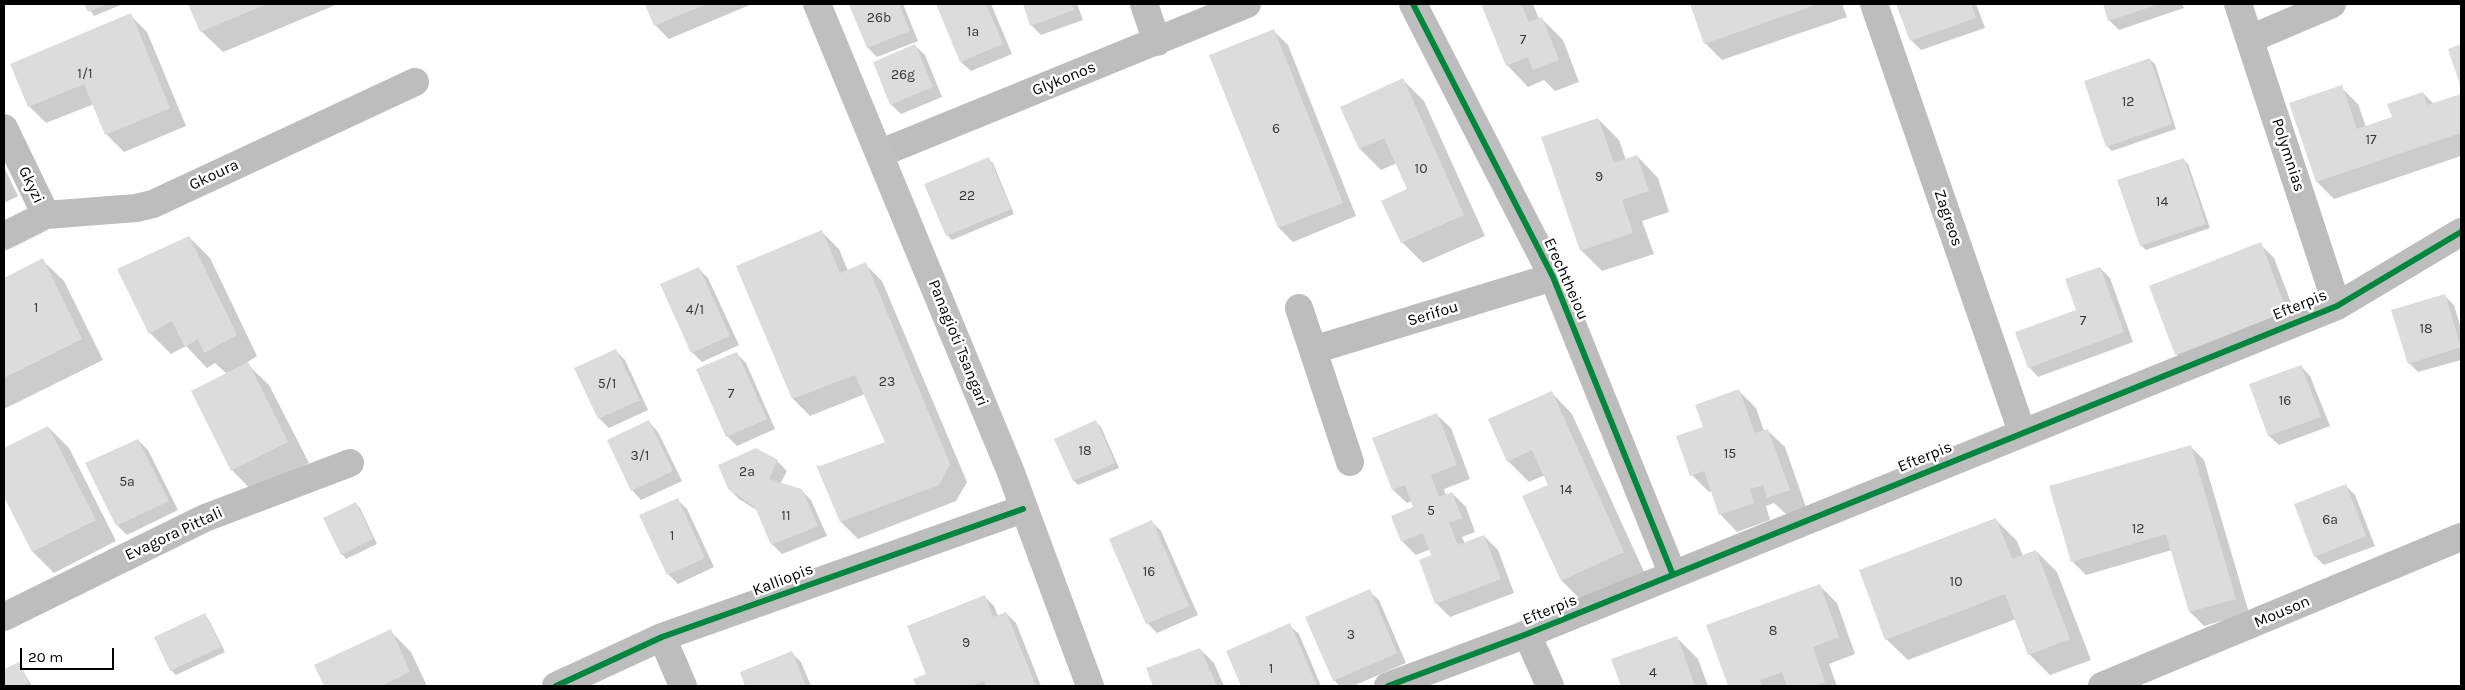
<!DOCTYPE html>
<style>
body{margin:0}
#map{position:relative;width:2465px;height:690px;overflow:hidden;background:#fff;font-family:Karla,sans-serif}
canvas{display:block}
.frame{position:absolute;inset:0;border:5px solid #000;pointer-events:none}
.scale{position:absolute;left:20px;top:648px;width:94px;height:22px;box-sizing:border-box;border:2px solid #000;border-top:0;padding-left:6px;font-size:15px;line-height:18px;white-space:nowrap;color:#000;-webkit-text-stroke:4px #fff;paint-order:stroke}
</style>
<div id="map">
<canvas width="2465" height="690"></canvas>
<div class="frame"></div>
<div class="scale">20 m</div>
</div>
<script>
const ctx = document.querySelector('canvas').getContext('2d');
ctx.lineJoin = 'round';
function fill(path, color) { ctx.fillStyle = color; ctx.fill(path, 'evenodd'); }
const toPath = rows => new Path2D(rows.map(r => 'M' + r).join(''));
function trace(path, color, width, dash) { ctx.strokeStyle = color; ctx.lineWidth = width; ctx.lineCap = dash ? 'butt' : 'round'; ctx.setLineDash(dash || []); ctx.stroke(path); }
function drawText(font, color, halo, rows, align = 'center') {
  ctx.font = font + ' Karla,sans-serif'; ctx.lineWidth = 5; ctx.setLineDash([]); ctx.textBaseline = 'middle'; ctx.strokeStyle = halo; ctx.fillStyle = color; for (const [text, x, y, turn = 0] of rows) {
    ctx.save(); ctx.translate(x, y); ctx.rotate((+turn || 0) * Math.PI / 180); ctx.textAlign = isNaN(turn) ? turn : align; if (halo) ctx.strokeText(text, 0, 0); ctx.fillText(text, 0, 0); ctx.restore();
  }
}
fill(toPath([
 [86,4,123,4,94,16],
 [190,4,338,4,223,52,201,31],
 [646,4,752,4,669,39,655,25],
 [855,4,903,4,918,41,877,57,868,48],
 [937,4,991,4,1012,54,971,71,961,62],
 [1024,4,1077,4,1083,20,1041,35,1031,25],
 [1483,4,1533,4,1539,19,1541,18,1563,40,1579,82,1555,91,1544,80,1528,87,1507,65],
 [1691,4,1842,4,1847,17,1722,60,1705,43],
 [1898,4,1976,4,1985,28,1921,50,1911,40],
 [2104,4,2182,4,2184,8,2119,30,2109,20],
 [130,15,147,32,186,126,124,152,107,135,94,104,46,123,29,106],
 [1274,31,1288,45,1356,216,1293,242,1279,228,1211,56],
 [915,46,925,55,942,97,901,114,892,105,874,63],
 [2150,60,2155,64,2176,129,2112,151,2107,146],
 [1403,80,1424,101,1485,236,1423,263,1402,242,1409,190,1397,163,1381,170,1360,149],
 [2341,87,2358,104,2366,127,2394,118,2423,93,2434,104,2461,95,2461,156,2334,199,2317,182,2290,104],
 [1598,119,1619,140,1626,160,1637,156,1658,178,1669,212,1642,221,1654,254,1602,271,1581,250],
 [988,159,993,163,1014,214,952,240,947,235],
 [2183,159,2188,164,2210,228,2146,250,2141,245],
 [4,167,18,196,4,203],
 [822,232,839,249,848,271,865,264,882,281,967,482,956,501,858,539,841,522,886,443,865,394,810,416,793,399],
 [189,237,210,258,257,356,246,363,269,385,309,463,253,492,232,470,227,374,215,363,207,368,186,346,171,354,150,333],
 [2260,244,2274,258,2300,326,2190,368,2177,355,2150,287],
 [42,260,64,281,103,360,4,409,4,279],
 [698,268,708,278,739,345,702,362,692,352],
 [2100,268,2110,278,2133,342,2038,377,2029,367,2078,311],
 [2444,295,2454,305,2461,329,2461,360,2418,372,2409,363],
 [615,350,625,360,648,410,609,428,599,418],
 [736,353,746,363,775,429,737,446,727,436],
 [2301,366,2310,376,2330,426,2279,445,2269,436,2250,385],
 [1739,391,1756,408,1764,431,1767,430,1785,447,1806,507,1786,514,1774,503,1766,506,1770,520,1737,532,1720,514,1712,491,1709,492,1692,475,1704,427],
 [1551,392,1572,414,1645,574,1583,602,1562,581,1549,485,1545,475,1529,482,1508,461],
 [1437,415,1451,428,1470,479,1444,489,1446,496,1452,493,1466,507,1475,532,1462,537,1465,544,1484,536,1498,550,1514,593,1450,617,1436,603,1433,556,1431,549,1416,555,1402,541,1415,508,1412,501,1407,503,1393,490],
 [649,422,658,432,682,481,641,500,632,490],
 [1096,422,1101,427,1119,468,1078,485,1074,481,1055,440],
 [48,427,69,448,116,541,54,573,33,552,4,495,4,449],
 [138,440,148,450,178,510,127,535,117,525],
 [2191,447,2204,460,2249,613,2204,626,2190,612,2172,550,2086,575,2072,561],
 [777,461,787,471,780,484,801,490,811,500,827,536,782,554,772,544,758,511,739,499,729,489],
 [2346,486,2355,495,2375,546,2324,565,2315,556],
 [677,499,687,509,714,567,678,584,668,574],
 [356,504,360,508,377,544,346,559,342,554],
 [1996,520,2017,541,2023,556,2036,551,2057,572,2091,660,2050,675,2029,654,2016,619,1908,660,1886,639],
 [1152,522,1161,531,1198,615,1157,633,1148,624,1111,540],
 [1820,586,1837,603,1855,654,1829,664,1837,686,1729,686,1708,626],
 [1369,591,1379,600,1406,663,1353,686,1340,686,1334,680,1307,618],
 [985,597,994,606,998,616,1006,613,1016,623,1041,686,917,686,914,680,927,675],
 [205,615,209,620,225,652,176,675,171,670],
 [1289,625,1299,634,1321,686,1242,686,1227,652],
 [390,631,411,652,427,686,326,686,316,665],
 [1677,638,1698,659,1708,686,1622,686,1613,660],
 [1200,649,1214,663,1224,686,1154,686,1148,668],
 [791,652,801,662,811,686,747,686,741,673],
 [19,664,32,686,4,686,4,671]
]), '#0003');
fill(toPath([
 [84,4,108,4,88,12],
 [188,4,267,4,200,32],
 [645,4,706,4,654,26],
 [853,4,899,4,910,31,867,48,849,5],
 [936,4,986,4,1003,44,960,62],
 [1023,4,1072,4,1074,10,1030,26],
 [1481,4,1521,4,1529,22,1542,17,1559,60,1533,70,1528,57,1506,66],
 [1690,4,1818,4,1704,44],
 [1896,4,1971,4,1976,18,1910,41],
 [2103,4,2159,4,2108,21],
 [131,13,170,108,105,135,84,84,28,107,10,64],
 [1274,29,1343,203,1278,228,1209,55],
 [915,44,933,87,890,105,873,62],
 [2461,44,2461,88,2448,49],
 [2150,58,2172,124,2106,147,2084,81],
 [1403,78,1464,215,1401,243,1381,201,1407,189,1384,138,1359,149,1340,107],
 [2342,85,2357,129,2392,117,2387,104,2423,92,2427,105,2461,94,2461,133,2316,182,2289,103],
 [1598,118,1614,163,1637,155,1649,191,1622,200,1633,233,1580,251,1541,137],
 [989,157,1011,209,946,236,924,184],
 [2184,158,2206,224,2140,246,2117,180],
 [822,230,840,273,866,262,950,464,939,485,840,522,816,465,820,466,885,442,855,375,792,399,736,266],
 [189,236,237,335,204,353,198,339,185,347,172,321,149,334,117,269],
 [2261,242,2287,312,2175,355,2149,286],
 [43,258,82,339,4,378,4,278],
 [699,267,730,336,691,353,660,284],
 [2100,267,2124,332,2028,368,2015,332,2076,310,2065,279],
 [2445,294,2461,347,2408,364,2391,310],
 [616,349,640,400,598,419,574,368],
 [737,352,767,419,726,437,696,369],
 [248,362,288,442,231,471,191,391],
 [2301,365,2321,417,2268,436,2249,384],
 [1739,389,1755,433,1768,429,1790,490,1767,498,1763,485,1750,489,1754,503,1719,515,1704,471,1690,476,1676,436,1703,427,1695,405],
 [1552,391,1624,552,1561,581,1522,496,1548,485,1532,450,1507,462,1488,419],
 [1437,413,1457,465,1431,475,1439,497,1452,492,1462,518,1449,523,1458,545,1484,535,1501,579,1435,604,1419,560,1431,555,1423,533,1401,542,1391,516,1413,507,1405,485,1392,490,1372,438],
 [649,420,673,471,631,491,607,440],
 [1096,420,1115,463,1073,481,1054,439],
 [48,426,96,520,32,552,4,497,4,448],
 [138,439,169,501,116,526,85,463],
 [2191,445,2236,599,2189,612,2166,534,2071,562,2049,486],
 [756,448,778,460,769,479,802,489,818,526,771,545,755,507,728,489,718,465],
 [2346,484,2366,536,2314,557,2294,504],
 [678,498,705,558,667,575,639,515],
 [356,502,373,539,341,555,323,518],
 [1996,518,2012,559,2036,550,2070,639,2028,655,2005,594,1885,640,1859,570],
 [1152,520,1189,606,1146,624,1109,539],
 [1820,584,1839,637,1813,647,1825,682,1813,686,1787,686,1782,672,1760,680,1762,686,1728,686,1706,625],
 [1370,589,1397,653,1333,681,1305,617],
 [985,595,993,617,1006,612,1036,686,986,686,984,681,971,686,916,686,913,679,926,674,907,626],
 [205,613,221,647,170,671,154,637],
 [1290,623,1317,686,1241,686,1226,651],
 [391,629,410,672,385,684,386,686,324,686,314,665],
 [1677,636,1695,686,1621,686,1611,659],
 [1200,648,1217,686,1153,686,1146,668],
 [792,651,806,686,745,686,740,672],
 [19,662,29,683,23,686,4,686,4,669]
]), '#dcdcdc');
trace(toPath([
 [1144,4,1157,42],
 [1413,4,1553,277,1673,575],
 [1874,4,2022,432],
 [2238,4,2337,306],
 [2250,39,2332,4],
 [4,128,46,215],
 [881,153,1247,4],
 [4,236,46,215,136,208,153,204,415,82],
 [1299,308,1350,462],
 [1313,350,1553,277],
 [4,617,205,518,350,463],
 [1527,634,1550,686],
 [662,637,683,686],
 [556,686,662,637,1023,509],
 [1388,686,1527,634,2337,306,2461,232],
 [2102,686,2461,537]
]), '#bdbdbd', 28);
trace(toPath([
 [817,4,1010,470,1090,686]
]), '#bfbfbf', 28);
trace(toPath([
 [1413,4,1553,277,1673,575],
 [556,686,662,637,1023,509],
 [1388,686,1527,634,2337,306,2461,232]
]), '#00873e', 6);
drawText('14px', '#373737', null, [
 ["26b",879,18],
 ["1a",973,32],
 ["7",1523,40],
 ["1/1",85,74],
 ["26g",903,75],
 ["12",2128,102],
 ["6",1276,129],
 ["17",2371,140],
 ["10",1421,169],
 ["9",1599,177],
 ["22",967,196],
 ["14",2162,202],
 ["1",36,308],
 ["4/1",695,310],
 ["7",2083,321],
 ["18",2426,329],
 ["23",887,382],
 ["5/1",607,384],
 ["7",731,394],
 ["16",2285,401],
 ["18",1085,451],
 ["15",1730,454],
 ["3/1",640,456],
 ["2a",747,472],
 ["5a",127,482],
 ["14",1566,490],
 ["5",1431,511],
 ["11",786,516],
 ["6a",2330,520],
 ["12",2138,529],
 ["1",672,536],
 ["16",1149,572],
 ["10",1956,582],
 ["8",1773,631],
 ["3",1351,635],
 ["9",966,643],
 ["1",1271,669],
 ["4",1653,673]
]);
drawText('16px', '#000', '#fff', [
 ["Glykonos",1064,79,-22],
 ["Polymnias",2288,155,72],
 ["Gkoura",214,175,-25],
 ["Gkyzi",31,185,64],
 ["Zagreos",1948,218,71],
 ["Erechtheiou",1566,279,66],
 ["Efterpis",2300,305,-22],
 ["Serifou",1433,314,-17],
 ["Panagioti Tsangari",958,343,68],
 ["Efterpis",1925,457,-22],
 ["Evagora Pittali",174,534,-25],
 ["Kalliopis",783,580,-21],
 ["Efterpis",1550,610,-22],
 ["Mouson",2282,612,-23]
]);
</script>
